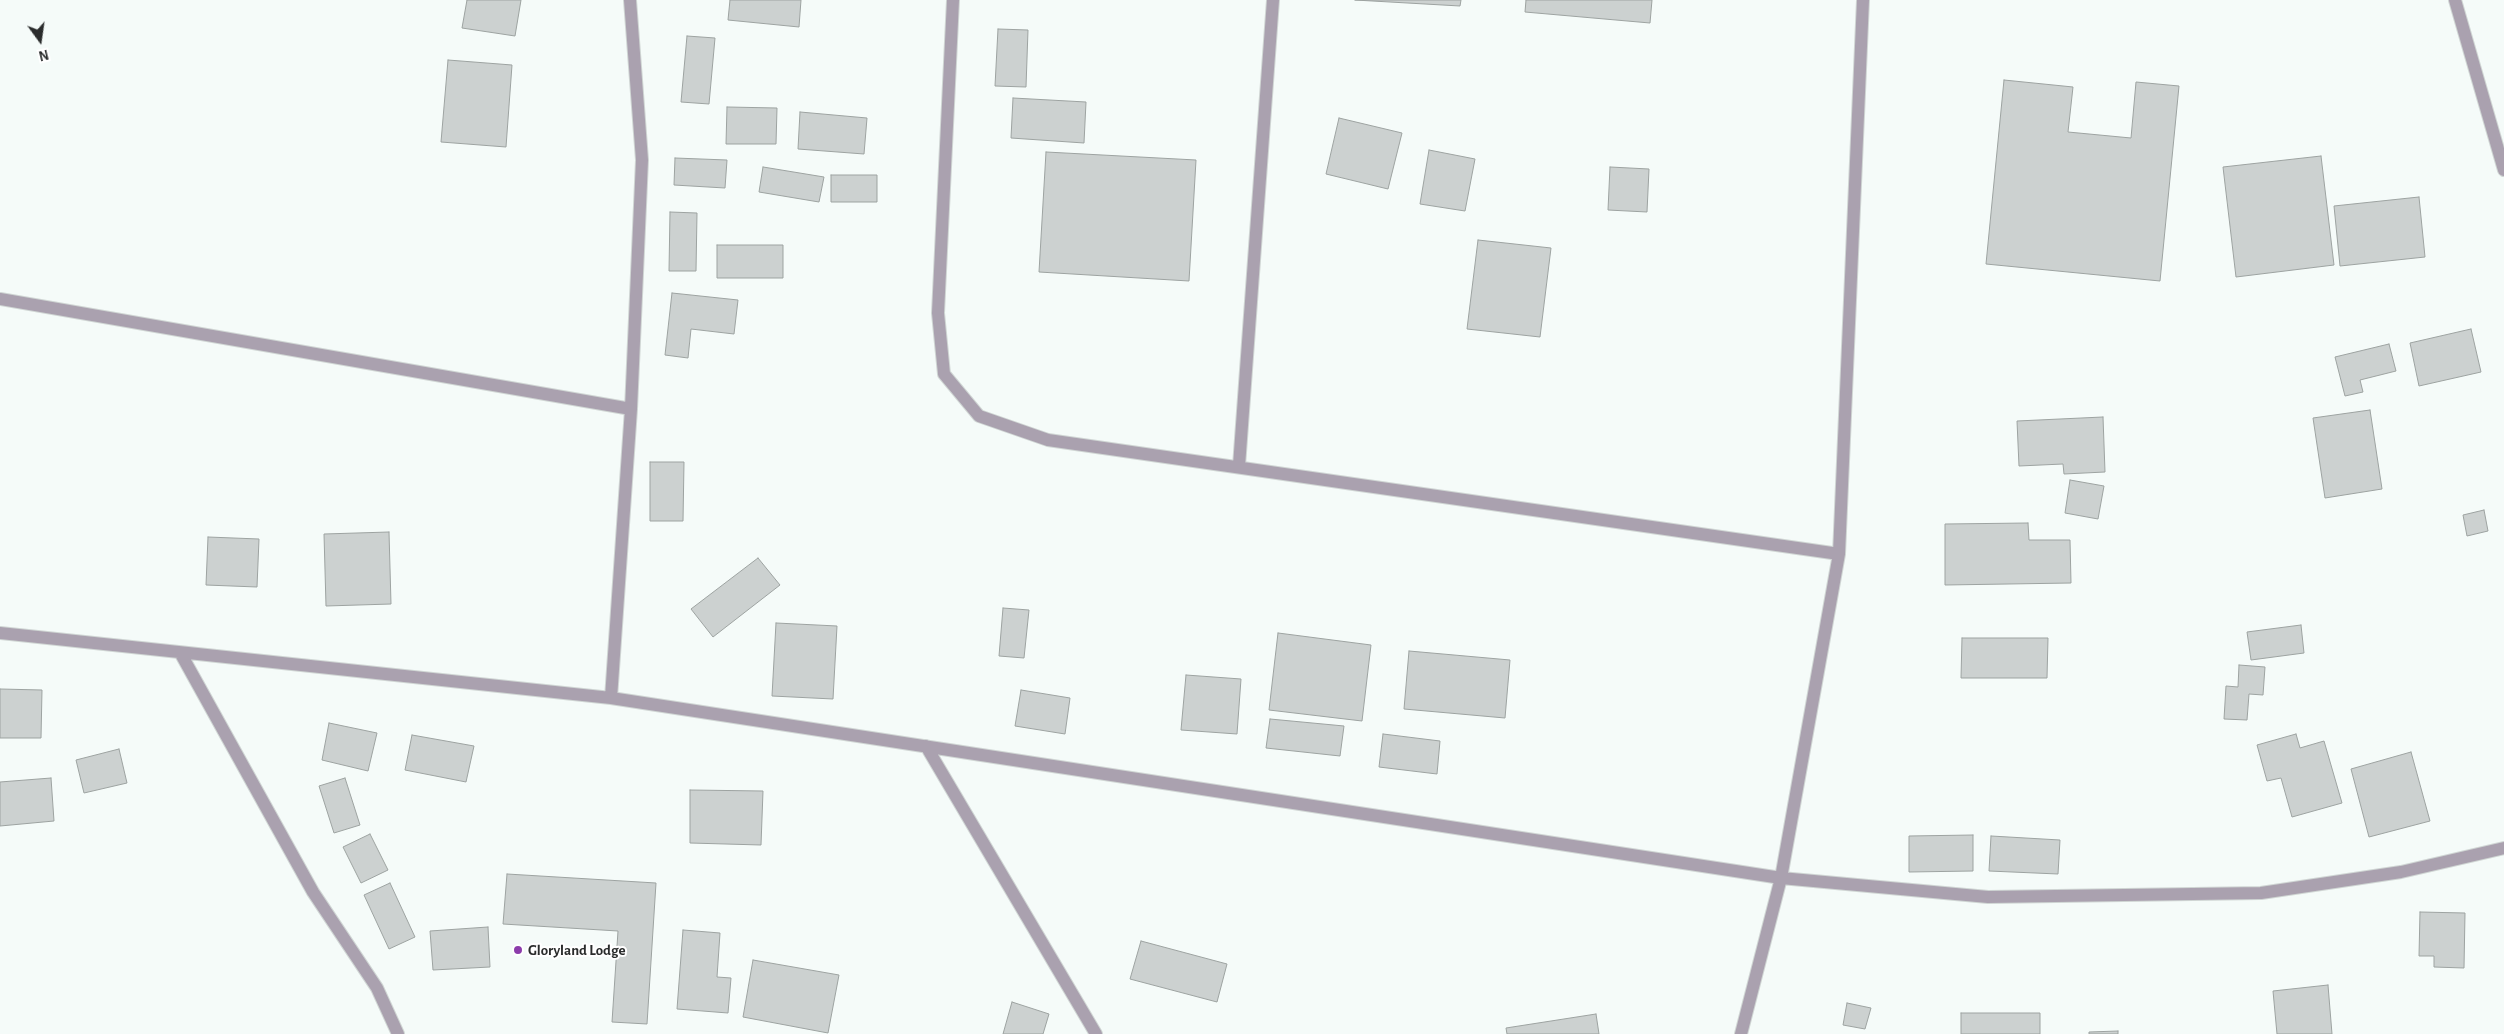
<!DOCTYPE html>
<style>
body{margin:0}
#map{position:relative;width:2504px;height:1034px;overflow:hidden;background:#f5fbf9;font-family:"Alegreya Sans",sans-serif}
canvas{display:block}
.north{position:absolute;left:15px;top:15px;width:50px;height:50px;-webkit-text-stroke:4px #fff;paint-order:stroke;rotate:166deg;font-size:14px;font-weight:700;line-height:20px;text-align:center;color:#2a2c2c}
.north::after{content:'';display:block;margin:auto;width:18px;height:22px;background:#2a2c2c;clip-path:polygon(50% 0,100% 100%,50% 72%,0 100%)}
</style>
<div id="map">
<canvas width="2504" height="1034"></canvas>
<div class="north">N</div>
</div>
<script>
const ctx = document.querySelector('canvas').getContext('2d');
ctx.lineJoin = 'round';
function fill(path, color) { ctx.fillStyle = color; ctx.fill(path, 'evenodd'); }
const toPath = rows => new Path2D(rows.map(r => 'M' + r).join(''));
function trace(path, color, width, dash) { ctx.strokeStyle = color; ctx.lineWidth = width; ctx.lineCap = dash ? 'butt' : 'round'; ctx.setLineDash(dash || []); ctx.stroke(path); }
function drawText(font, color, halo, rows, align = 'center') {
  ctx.font = font + ' "Alegreya Sans",sans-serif'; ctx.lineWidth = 4; ctx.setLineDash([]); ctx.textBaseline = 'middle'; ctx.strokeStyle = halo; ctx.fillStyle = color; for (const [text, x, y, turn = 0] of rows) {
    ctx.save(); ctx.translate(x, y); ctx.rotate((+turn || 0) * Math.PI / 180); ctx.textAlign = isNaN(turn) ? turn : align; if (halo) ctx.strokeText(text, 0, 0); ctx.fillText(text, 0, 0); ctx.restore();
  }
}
const building = toPath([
 [467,0,521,0,515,36,462,28,467,0],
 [730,0,801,0,799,27,728,20,730,0],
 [1355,0,1461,0,1460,6,1355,0],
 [1526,0,1652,0,1650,23,1525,12,1526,0],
 [998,29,1028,30,1026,87,995,86,998,29],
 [687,36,715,38,709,104,681,102,687,36],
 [448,60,512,65,506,147,441,142,448,60],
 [2004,80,2073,87,2068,132,2131,138,2136,82,2179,86,2160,281,1986,264,2004,80],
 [1013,98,1086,102,1084,143,1011,138,1013,98],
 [727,107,777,108,776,144,726,144,727,107],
 [800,112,867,118,864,154,798,149,800,112],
 [1339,118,1402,133,1388,189,1326,174,1339,118],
 [1429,150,1475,159,1465,211,1420,204,1429,150],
 [1046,152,1196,160,1189,281,1039,272,1046,152],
 [2321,156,2334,265,2236,277,2223,167,2321,156],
 [675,158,727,160,725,188,674,185,675,158],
 [763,167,824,177,819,202,759,192,763,167],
 [1610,167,1649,169,1647,212,1608,210,1610,167],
 [831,175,877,175,877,202,831,202,831,175],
 [2419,197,2425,257,2340,266,2334,206,2419,197],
 [670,212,697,213,696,271,669,271,670,212],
 [1478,240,1551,248,1540,337,1467,329,1478,240],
 [717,245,783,245,783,278,717,278,717,245],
 [672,293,738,300,734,334,691,329,688,358,665,355,672,293],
 [2471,329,2481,372,2419,386,2410,343,2471,329],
 [2389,344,2396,371,2360,380,2363,392,2345,396,2335,357,2389,344],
 [2370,410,2382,489,2325,498,2313,418,2370,410],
 [2103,417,2105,472,2064,474,2063,464,2019,466,2017,421,2103,417],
 [650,462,684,462,683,521,650,521,650,462],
 [2070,480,2104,486,2098,519,2065,513,2070,480],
 [2484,510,2488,531,2467,536,2463,515,2484,510],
 [2028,523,2029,540,2070,540,2071,583,1945,585,1945,524,2028,523],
 [389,532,391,604,326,606,324,534,389,532],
 [208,537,259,539,257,587,206,585,208,537],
 [758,558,780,585,713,637,691,609,758,558],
 [1003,608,1029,610,1024,658,999,656,1003,608],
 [776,623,837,626,833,699,772,696,776,623],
 [2301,625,2304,653,2251,660,2247,632,2301,625],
 [1278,633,1371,645,1362,721,1269,710,1278,633],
 [1962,638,2048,638,2047,678,1961,678,1962,638],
 [1409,651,1510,660,1505,718,1404,709,1409,651],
 [2239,665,2265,667,2263,695,2249,694,2247,720,2224,719,2226,686,2238,687,2239,665],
 [1186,675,1241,679,1237,734,1181,730,1186,675],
 [0,689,42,690,41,738,0,738,0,689],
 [1021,690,1070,698,1065,734,1015,726,1021,690],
 [1270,719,1344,726,1340,756,1266,748,1270,719],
 [329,723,377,733,368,771,322,760,329,723],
 [1383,734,1440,741,1437,774,1379,767,1383,734],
 [2296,734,2300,748,2324,741,2342,803,2292,817,2281,778,2267,781,2257,745,2296,734],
 [412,735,474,746,466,782,405,770,412,735],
 [119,749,127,783,84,793,76,760,119,749],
 [2411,752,2430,821,2369,837,2351,769,2411,752],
 [51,778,54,821,0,826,0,782,51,778],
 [345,778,360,825,334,833,319,786,345,778],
 [690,790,763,791,761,845,690,843,690,790],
 [370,834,388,870,361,883,343,847,370,834],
 [1973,835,1973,871,1909,872,1909,836,1973,835],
 [1991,836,2060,840,2058,874,1989,871,1991,836],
 [507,874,656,883,647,1024,612,1022,618,931,503,924,507,874],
 [390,883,415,937,389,949,364,895,390,883],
 [2420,912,2465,913,2464,968,2434,967,2434,956,2419,956,2420,912],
 [488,927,490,967,433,970,430,931,488,927],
 [683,930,720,933,717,977,731,978,728,1013,677,1009,683,930],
 [1141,941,1227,964,1217,1002,1130,979,1141,941],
 [753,960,839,975,828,1033,743,1017,753,960],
 [2328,985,2332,1034,2277,1034,2273,991,2328,985],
 [1012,1002,1049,1014,1043,1034,1003,1034,1012,1002],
 [1847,1003,1871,1008,1865,1029,1843,1025,1847,1003],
 [1961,1013,2040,1013,2040,1034,1961,1034,1961,1013],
 [1596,1014,1599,1034,1507,1034,1506,1028,1596,1014],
 [2118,1031,2118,1034,2089,1034,2089,1032,2118,1031]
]);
fill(building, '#ccd1d0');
trace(building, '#9da3a1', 1);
const minor = toPath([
 [953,0,938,313,944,374,979,416,1048,440,1839,554],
 [2455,0,2504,170],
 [0,299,631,409],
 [1239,466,1273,0],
 [0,633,611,698,1781,878,1988,897,2261,893,2401,872,2504,848],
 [181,654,313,892,377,988,398,1034],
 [611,698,631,409,642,160,630,0],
 [926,746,1096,1034],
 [1741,1034,1781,878,1839,554,1863,0]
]);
trace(minor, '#d0d6d4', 14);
trace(minor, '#aaa1af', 12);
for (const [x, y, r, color] of [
 [518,950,5,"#8c3cab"]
]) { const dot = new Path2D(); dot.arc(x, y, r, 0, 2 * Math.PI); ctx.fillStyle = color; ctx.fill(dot); trace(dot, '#fff', 2); }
drawText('bold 15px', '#2a2c2c', '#fff', [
 ["Gloryland Lodge",528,950]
], 'left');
</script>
